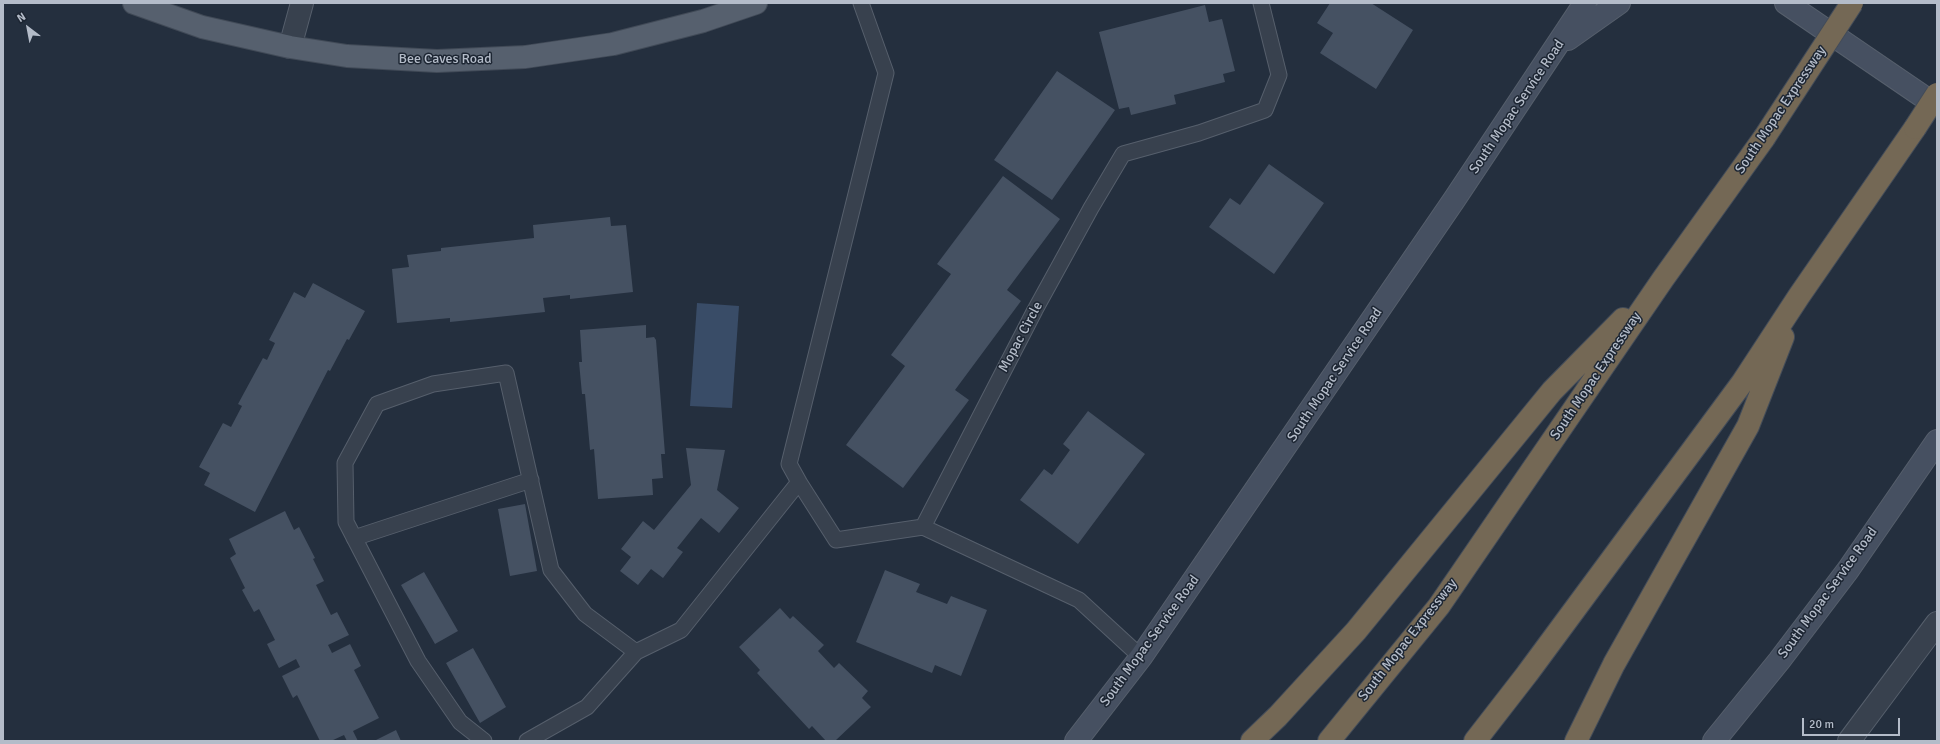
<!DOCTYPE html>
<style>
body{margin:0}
#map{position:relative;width:1940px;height:744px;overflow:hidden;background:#242f3e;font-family:Signika,sans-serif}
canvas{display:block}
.frame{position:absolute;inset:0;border:4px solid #b4bcc9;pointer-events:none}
.north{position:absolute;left:8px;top:8px;width:40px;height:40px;-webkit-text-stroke:3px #1d2633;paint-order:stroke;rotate:328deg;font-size:11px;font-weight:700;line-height:16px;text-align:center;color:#b4bcc9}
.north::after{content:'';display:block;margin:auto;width:14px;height:18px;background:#b4bcc9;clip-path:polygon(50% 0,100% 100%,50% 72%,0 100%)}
.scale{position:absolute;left:1802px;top:718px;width:98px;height:18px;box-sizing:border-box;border:2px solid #b4bcc9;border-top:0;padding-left:5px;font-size:12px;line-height:14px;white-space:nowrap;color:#b4bcc9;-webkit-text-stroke:3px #1d2633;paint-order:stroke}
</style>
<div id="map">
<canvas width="1940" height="744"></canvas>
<div class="frame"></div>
<div class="north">N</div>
<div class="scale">20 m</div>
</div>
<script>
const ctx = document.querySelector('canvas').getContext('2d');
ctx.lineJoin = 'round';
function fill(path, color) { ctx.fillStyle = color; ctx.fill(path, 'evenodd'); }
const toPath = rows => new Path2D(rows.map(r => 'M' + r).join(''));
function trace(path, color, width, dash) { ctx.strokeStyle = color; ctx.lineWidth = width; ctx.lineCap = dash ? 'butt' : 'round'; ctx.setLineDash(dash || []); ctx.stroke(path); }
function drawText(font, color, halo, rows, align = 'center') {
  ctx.font = font + ' Signika,sans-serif'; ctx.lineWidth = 3; ctx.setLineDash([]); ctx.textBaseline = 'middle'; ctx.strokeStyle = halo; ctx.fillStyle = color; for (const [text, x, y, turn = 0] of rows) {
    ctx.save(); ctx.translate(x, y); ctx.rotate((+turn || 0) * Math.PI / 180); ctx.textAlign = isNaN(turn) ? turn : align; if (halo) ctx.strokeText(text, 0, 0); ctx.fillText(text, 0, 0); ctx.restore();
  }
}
fill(toPath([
 [697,303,739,306,732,408,690,406]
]), '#394c67');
fill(toPath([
 [1330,3,1371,3,1413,30,1376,89,1320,53,1333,33,1317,23],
 [1205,5,1209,22,1222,19,1235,71,1223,74,1225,82,1174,95,1176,104,1131,115,1129,107,1119,109,1099,32],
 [1057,71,1115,110,1052,200,994,160],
 [1269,164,1324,203,1274,274,1209,227,1230,198,1240,205],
 [1003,176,1060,219,1007,290,1021,301,955,390,969,400,903,488,846,445,905,366,891,355,951,274,937,264],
 [610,217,611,226,626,225,633,292,570,299,570,295,543,298,545,312,450,322,450,318,397,323,392,269,409,267,407,255,441,251,441,248,534,238,533,225],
 [313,283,365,311,349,340,347,339,330,371,328,370,255,512,204,485,210,473,199,467,223,423,231,427,242,406,238,404,263,358,267,360,275,343,269,340,294,292,305,298],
 [646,325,646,338,654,337,656,340,665,454,661,454,663,478,652,479,653,495,598,499,594,449,590,450,585,394,582,394,579,362,582,362,580,330],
 [1088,411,1145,454,1078,544,1020,500,1044,469,1052,475,1070,450,1063,444],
 [686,448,725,450,717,490,739,508,719,533,701,518,677,548,683,552,663,578,651,569,638,585,620,571,631,557,621,549,643,521,654,530,691,485],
 [525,504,537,571,510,576,498,509],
 [285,511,294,530,299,527,315,558,313,559,324,581,316,585,331,615,337,612,349,635,328,645,332,653,350,644,361,666,354,670,379,718,353,731,358,741,347,741,344,735,331,741,320,741,297,695,293,698,282,676,300,667,296,659,279,668,267,644,275,640,259,609,254,612,242,590,245,588,230,558,236,554,229,539],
 [885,570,920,584,916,592,947,604,951,596,987,610,961,676,935,665,932,673,856,642],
 [424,572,458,631,435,644,401,585],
 [780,608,790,619,793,616,824,645,818,651,834,668,839,663,868,691,862,698,871,707,835,741,826,741,812,726,809,729,757,673,760,670,739,647],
 [473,648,506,707,480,723,446,663],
 [396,730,401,741,374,741]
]), '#455162');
const service = toPath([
 [861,3,886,73,789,464,799,482,836,540,923,527],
 [354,538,531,480],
 [1141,657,1079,600,923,527,1035,310,1091,208,1123,154,1199,133,1265,110,1279,75,1261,3],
 [484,741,460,722,418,661,346,522,345,463,377,404,433,384,506,373,551,570,585,614,636,652],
 [527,741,587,707,636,652,681,630,799,482]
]);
const minor = toPath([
 [290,47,302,3]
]);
const tertiary = toPath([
 [1849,741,1937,623]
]);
const secondary = toPath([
 [1786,3,1937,106],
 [1568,39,1619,3],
 [1076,741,1141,657,1454,200,1585,3],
 [1714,741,1779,661,1848,570,1937,441]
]);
const primary = toPath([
 [134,3,202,27,290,47,347,56,437,61,525,57,613,44,703,21,756,3]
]);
const motorway = toPath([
 [1252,741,1278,716,1356,631,1552,391,1623,319],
 [1329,741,1439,606,1663,279,1764,138],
 [1475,741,1527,674,1742,383,1799,296,1915,128],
 [1576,741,1614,664,1748,426,1783,337]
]);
trace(service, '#565f6c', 17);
trace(minor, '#565f6c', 24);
trace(tertiary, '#565f6c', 24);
trace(secondary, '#565f6c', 24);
trace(primary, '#414a57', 24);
trace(motorway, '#434c59', 24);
trace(service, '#38414e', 15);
trace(minor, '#38414e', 22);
trace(tertiary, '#38414e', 22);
trace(secondary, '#465061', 22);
trace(primary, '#56606e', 22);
trace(motorway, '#746855', 22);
const motorwayBridge = toPath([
 [1915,128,1937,94],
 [1764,138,1852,3]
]);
trace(motorwayBridge, '#434c59', 24, []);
trace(motorwayBridge, '#746855', 22);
drawText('14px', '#b4bcc9', '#1d2633', [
 ["Bee Caves Road",445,59],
 ["South Mopac Service Road",1517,107,-56],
 ["South Mopac Expressway",1781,110,-56],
 ["Mopac Circle",1021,337,-62],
 ["South Mopac Service Road",1335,375,-56],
 ["South Mopac Expressway",1596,376,-56],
 ["South Mopac Service Road",1828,593,-54],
 ["South Mopac Expressway",1408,640,-52],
 ["South Mopac Service Road",1150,641,-54]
]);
</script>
